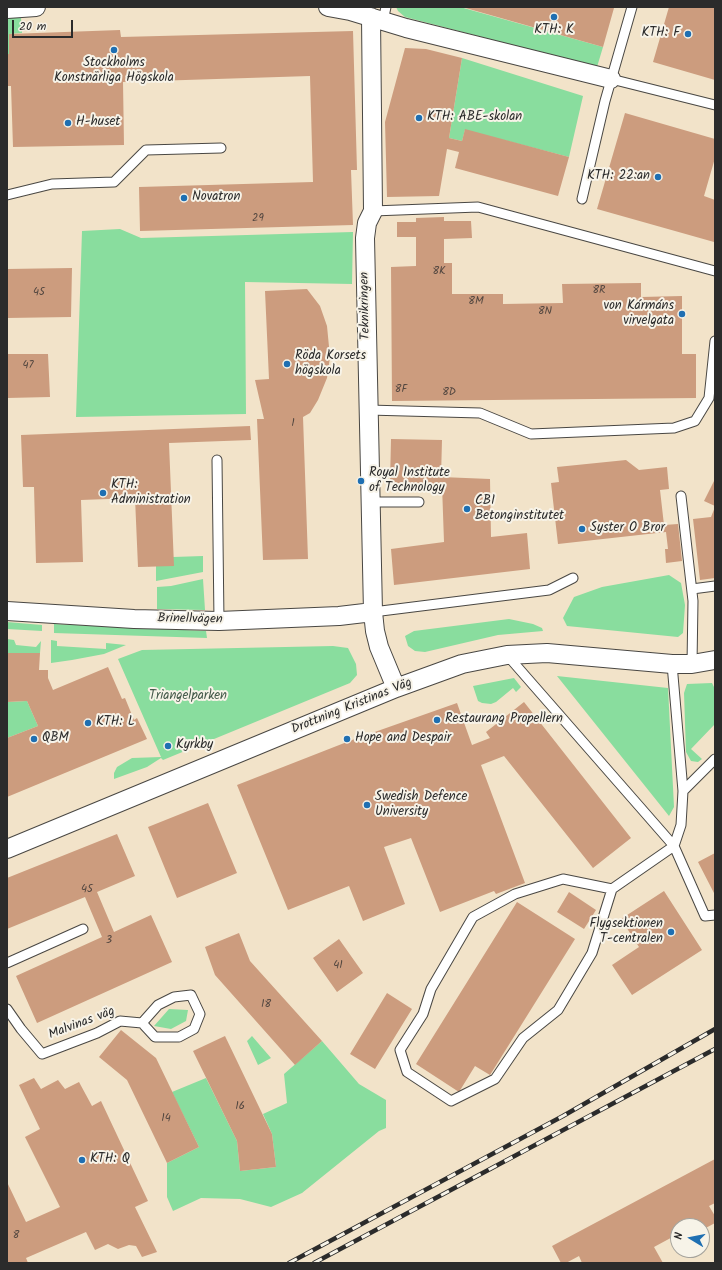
<!DOCTYPE html>
<meta charset="utf-8">
<style>
body{margin:0}
#map{position:relative;width:722px;height:1270px;overflow:hidden;background:#f2e3c9;font-family:Kalam,sans-serif}
canvas{display:block}
.frame{position:absolute;inset:0;border:8px solid #2b2b2b;pointer-events:none}
.north{position:absolute;left:670px;top:1218px;width:40px;height:40px;box-sizing:border-box;background:#f7f3e8;border:1px solid #a5a39c;border-radius:50%;rotate:280deg;font-size:11px;font-weight:700;line-height:16px;text-align:center;color:#2b2b2b}
.north::after{content:'';display:block;margin:auto;width:14px;height:18px;background:#1f6fb2;clip-path:polygon(50% 0,100% 100%,50% 72%,0 100%)}
.scale{position:absolute;left:12px;top:20px;width:61px;height:18px;box-sizing:border-box;border:2px solid #2b2b2b;border-top:0;padding-left:5px;font-size:12px;line-height:14px;white-space:nowrap;color:#2b2b2b;-webkit-text-stroke:3px #f7f3e8;paint-order:stroke}
</style>
<div id="map">
<canvas width="722" height="1270"></canvas>
<div class="frame"></div>
<div class="north">N</div>
<div class="scale">20 m</div>
</div>
<script>
const ctx = document.querySelector('canvas').getContext('2d');
ctx.lineJoin = 'round';
function fill(path, color) { ctx.fillStyle = color; ctx.fill(path, 'evenodd'); }
const toPath = rows => new Path2D(rows.map(r => 'M' + r).join(''));
function trace(path, color, width, dash) { ctx.strokeStyle = color; ctx.lineWidth = width; ctx.lineCap = dash ? 'butt' : 'round'; ctx.setLineDash(dash || []); ctx.stroke(path); }
function drawText(font, color, halo, rows, align = 'center') {
  ctx.font = font + ' Kalam,sans-serif'; ctx.lineWidth = 4; ctx.setLineDash([]); ctx.textBaseline = 'middle'; ctx.strokeStyle = halo; ctx.fillStyle = color; for (const [text, x, y, turn = 0] of rows) {
    ctx.save(); ctx.translate(x, y); ctx.rotate((+turn || 0) * Math.PI / 180); ctx.textAlign = isNaN(turn) ? turn : align; if (halo) ctx.strokeText(text, 0, 0); ctx.fillText(text, 0, 0); ctx.restore();
  }
}
fill(toPath([
 [396,7,460,7,603,47,597,67,405,17,398,11],
 [7,18,21,18,22,33,9,34,9,54,7,54],
 [462,58,583,96,569,157,465,130,462,141,449,138],
 [120,229,141,238,353,232,352,284,245,282,246,414,76,417,82,231],
 [203,556,203,572,156,581,156,566,173,557],
 [669,575,681,583,685,605,683,633,678,637,567,626,563,618,574,597,602,587],
 [203,579,205,610,157,609,157,587,171,586],
 [509,619,533,624,542,628,543,631,498,635,425,652,415,651,408,646,405,636,414,631],
 [7,622,42,625,42,631,7,629],
 [54,624,206,631,207,638,54,633],
 [7,639,14,640,16,645,36,647,41,641,40,653,7,653],
 [51,640,57,641,57,646,106,649,106,643,126,645,104,654,72,660,51,663],
 [333,646,348,648,356,664,357,675,350,683,163,760,161,758,147,767,114,779,114,773,117,767,132,758,161,757,118,659,142,650],
 [557,676,668,688,674,807,669,816],
 [514,678,521,687,516,692,513,688,496,702,491,704,482,703,478,701,473,686],
 [712,683,715,689,715,724,691,749,702,759,698,762,691,761,686,752,684,693,687,684],
 [27,701,38,726,7,738,7,702],
 [169,1009,188,1010,186,1021,171,1029,154,1026],
 [252,1036,271,1058,258,1065,247,1041],
 [322,1041,359,1084,386,1100,386,1128,379,1131,302,1193,271,1207,240,1199,201,1198,173,1211,167,1197,167,1163,199,1147,172,1092,206,1078,237,1141,240,1171,276,1167,272,1134,263,1114,287,1103,284,1074]
]), '#89dd9e');
fill(toPath([
 [462,7,612,7,614,8,603,47],
 [669,7,715,7,715,80,653,62],
 [120,30,121,37,353,31,357,170,351,170,353,225,140,231,139,187,313,182,310,76,123,82,124,145,13,147,11,86,7,86,7,54,9,54,9,34],
 [405,48,426,49,462,58,449,138,462,141,465,129,569,157,558,196,455,168,459,152,447,149,439,196,387,197,385,122],
 [625,113,715,139,715,158,704,196,715,200,714,242,597,209],
 [444,217,444,221,471,221,472,238,444,239,444,263,452,263,452,294,503,294,503,304,563,303,562,284,641,283,641,297,682,296,682,354,696,354,696,398,392,401,391,267,416,266,416,237,397,237,397,222,416,222,416,218],
 [72,268,71,317,7,318,7,269],
 [307,289,320,306,327,326,330,357,327,378,318,400,310,413,303,417,308,559,263,560,257,419,264,419,255,380,269,379,265,291],
 [7,354,48,354,50,397,7,398],
 [250,426,251,440,169,443,174,566,138,567,135,498,81,500,83,562,36,563,34,487,23,487,21,435],
 [391,439,442,440,441,477,490,479,491,537,527,533,530,569,394,585,391,549,444,542,442,485,390,483],
 [626,460,639,470,667,467,669,489,660,490,664,525,678,524,682,561,666,563,665,549,668,549,666,532,558,544,551,483,559,482,557,467],
 [715,479,715,506,704,501],
 [715,507,715,578,700,580,693,519,711,517],
 [7,653,40,653,39,670,48,670,48,678,53,690,108,667,122,699,125,698,134,720,137,718,147,739,7,797,7,738,38,726,27,701,7,702],
 [524,702,631,838,593,868,504,756,481,765,525,883,496,894,494,891,440,912,411,838,384,847,405,904,363,921,349,886,288,910,237,785,352,740,457,703,472,745,490,738,486,732],
 [208,803,237,873,177,898,148,827],
 [117,834,135,876,97,892,114,932,151,915,172,962,37,1023,16,976,102,937,85,897,7,929,7,878],
 [715,853,715,895,698,862],
 [664,891,702,950,632,995,612,965,639,947,621,919],
 [569,892,596,910,584,929,557,912],
 [517,902,575,939,490,1075,475,1066,459,1092,416,1064],
 [239,933,250,961,322,1041,295,1065,215,975,205,947],
 [339,939,363,973,337,992,313,958],
 [387,993,412,1009,375,1069,350,1054],
 [121,1030,156,1058,199,1147,167,1163,127,1080,99,1057],
 [225,1036,272,1134,276,1167,240,1171,237,1141,193,1051],
 [34,1078,41,1089,58,1080,65,1089,79,1082,92,1106,101,1101,148,1201,135,1207,157,1252,142,1257,136,1246,129,1245,118,1249,108,1244,95,1250,86,1232,26,1258,28,1263,7,1263,7,1182,26,1222,60,1207,25,1137,40,1129,19,1085],
 [715,1159,715,1203,709,1206,715,1216,715,1223,702,1230,702,1226,678,1226,678,1234,654,1247,663,1263,582,1263,579,1256,566,1263,561,1263,552,1246]
]), '#cc9c7e');
const lane = toPath([
 [383,21,386,7],
 [611,79,715,105],
 [7,195,52,184,114,182,146,150,221,148],
 [582,199,605,101,632,7],
 [373,211,478,207,715,271],
 [368,410,480,413,531,434,674,428,695,421,709,398,715,341],
 [217,460,219,621],
 [681,496,693,601,692,664],
 [370,502,419,502],
 [692,589,715,586],
 [373,612,549,590,573,578],
 [507,655,674,846,705,916,715,915],
 [683,791,715,759],
 [612,889,563,879,515,894,473,917,431,989,423,1014,400,1050,407,1072,451,1101,495,1079,523,1038,558,1010,592,953,612,889,674,846,681,825,683,791,672,664],
 [7,963,83,929],
 [7,1009,21,1029,42,1054,97,1033,120,1021,142,1023,158,1005,174,997,191,995,200,1014,194,1029,179,1037,155,1037,142,1023]
]);
const street = toPath([
 [328,7,350,11,406,28,611,79],
 [7,9,36,7],
 [371,17,373,211,367,223,365,238,373,612,375,631,379,647,396,688],
 [7,611,134,619,219,621,339,616,373,612],
 [7,849,396,688,462,664,507,655,547,653,672,664,692,664,715,660]
]);
trace(lane, '#494743', 11);
trace(street, '#494743', 20);
trace(lane, '#fff', 9);
trace(street, '#fff', 18);
const rail = toPath([
 [289,1263,563,1116,715,1029],
 [314,1263,715,1049]
]);
trace(rail, '#2b2b2b', 4.5);
trace(rail, '#f7f3e8', 3, [9]);
for (const [x, y, r, color] of [
 [554,17,4,"#1f6fb2"],
 [688,34,4,"#1f6fb2"],
 [114,50,4,"#1f6fb2"],
 [419,118,4,"#1f6fb2"],
 [68,123,4,"#1f6fb2"],
 [658,177,4,"#1f6fb2"],
 [184,198,4,"#1f6fb2"],
 [682,314,4,"#1f6fb2"],
 [287,364,4,"#1f6fb2"],
 [361,481,4,"#1f6fb2"],
 [103,493,4,"#1f6fb2"],
 [467,509,4,"#1f6fb2"],
 [582,529,4,"#1f6fb2"],
 [437,720,4,"#1f6fb2"],
 [88,723,4,"#1f6fb2"],
 [34,739,4,"#1f6fb2"],
 [347,739,4,"#1f6fb2"],
 [168,746,4,"#1f6fb2"],
 [367,805,4,"#1f6fb2"],
 [671,932,4,"#1f6fb2"],
 [82,1160,4,"#1f6fb2"]
]) { const dot = new Path2D(); dot.arc(x, y, r, 0, 2 * Math.PI); ctx.fillStyle = color; ctx.fill(dot); trace(dot, '#f7f3e8', 1.5); }
drawText('11px', '#534740', null, [
 ["29",258,219],
 ["8K",439,272],
 ["8R",599,291],
 ["45",39,293],
 ["8M",476,302],
 ["8N",545,312],
 ["47",28,366],
 ["8F",401,390],
 ["8D",449,393],
 ["1",293,424],
 ["45",87,890],
 ["3",109,941],
 ["41",338,966],
 ["18",266,1005],
 ["16",240,1107],
 ["14",166,1119],
 ["8",16,1236]
]);
drawText('13px', '#2b2b2b', '#f7f3e8', [
 ["KTH: K",554,31,"center"],
 ["KTH: F",680,34,"right"],
 ["Stockholms",114,64,"center"],
 ["Konstnärliga Högskola",114,79,"center"],
 ["KTH: ABE-skolan",427,118],
 ["H-huset",76,123],
 ["KTH: 22:an",650,177,"right"],
 ["Novatron",192,198],
 ["von Kármáns",674,307,"right"],
 ["virvelgata",674,322,"right"],
 ["Röda Korsets",295,357],
 ["högskola",295,372],
 ["Royal Institute",369,474],
 ["of Technology",369,489],
 ["KTH:",111,486],
 ["Administration",111,501],
 ["CBI",475,502],
 ["Betonginstitutet",475,517],
 ["Syster O Bror",590,529],
 ["Restaurang Propellern",445,720],
 ["KTH: L",96,723],
 ["QBM",42,739],
 ["Hope and Despair",355,739],
 ["Kyrkby",176,746],
 ["Swedish Defence",375,798],
 ["University",375,813],
 ["Flygsektionen",663,925,"right"],
 ["T-centralen",663,940,"right"],
 ["KTH: Q",90,1160]
], 'left');
drawText('13px', '#2b2b2b', '#f7f3e8', [
 ["Teknikringen",366,306,-91],
 ["Brinellvägen",190,620,1],
 ["Drottning Kristinas Väg",352,707,-22],
 ["Malvinas väg",82,1024,-21]
]);
drawText('13px', '#425848', '#f7f3e8', [
 ["Triangelparken",188,697]
]);
</script>
